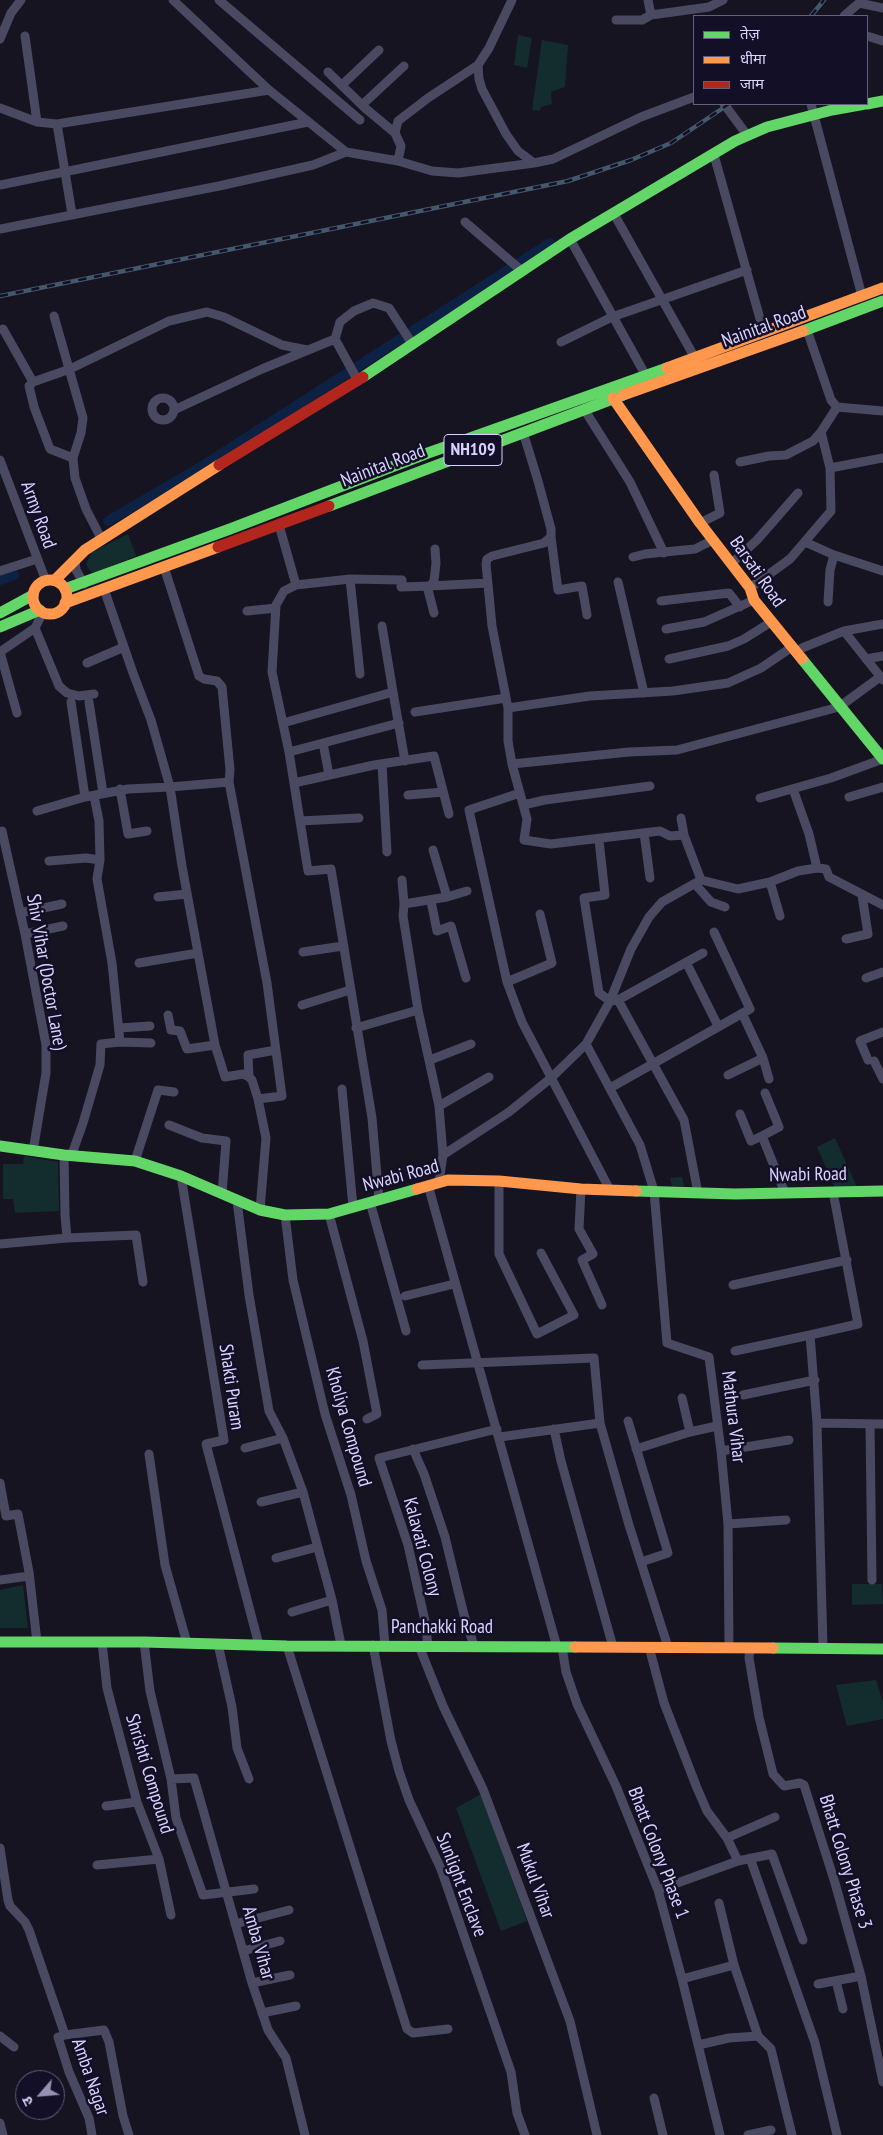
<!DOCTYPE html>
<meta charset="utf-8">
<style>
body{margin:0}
#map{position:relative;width:883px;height:2135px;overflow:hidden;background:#161421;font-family:"PT Sans Narrow","Noto Sans Devanagari",sans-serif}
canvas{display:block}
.legend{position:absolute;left:693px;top:15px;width:175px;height:90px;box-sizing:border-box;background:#130f26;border:1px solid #625e7d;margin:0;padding:6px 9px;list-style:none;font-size:15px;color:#d9d4ff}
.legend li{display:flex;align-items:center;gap:10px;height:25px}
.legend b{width:25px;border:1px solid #625e7d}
.north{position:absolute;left:15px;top:2070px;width:50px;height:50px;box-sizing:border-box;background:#130f26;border:1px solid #625e7d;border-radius:50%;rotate:243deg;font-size:14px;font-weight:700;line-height:20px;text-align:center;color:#d9d4ff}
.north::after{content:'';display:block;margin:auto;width:18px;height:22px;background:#9591b1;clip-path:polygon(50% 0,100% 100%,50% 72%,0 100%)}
</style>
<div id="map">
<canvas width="883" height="2135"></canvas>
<ul class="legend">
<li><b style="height:6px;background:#63d668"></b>तेज़</li>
<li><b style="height:6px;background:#ff974d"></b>धीमा</li>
<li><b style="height:6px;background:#b3261e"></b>जाम</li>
</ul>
<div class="north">उ</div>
</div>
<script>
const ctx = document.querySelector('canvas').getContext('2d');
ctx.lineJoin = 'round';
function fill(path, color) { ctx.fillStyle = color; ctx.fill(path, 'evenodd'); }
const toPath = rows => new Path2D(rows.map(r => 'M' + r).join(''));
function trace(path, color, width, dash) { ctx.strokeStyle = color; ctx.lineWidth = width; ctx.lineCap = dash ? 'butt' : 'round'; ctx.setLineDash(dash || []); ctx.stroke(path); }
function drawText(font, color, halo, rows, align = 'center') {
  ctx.font = font + ' "PT Sans Narrow",sans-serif'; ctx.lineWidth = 5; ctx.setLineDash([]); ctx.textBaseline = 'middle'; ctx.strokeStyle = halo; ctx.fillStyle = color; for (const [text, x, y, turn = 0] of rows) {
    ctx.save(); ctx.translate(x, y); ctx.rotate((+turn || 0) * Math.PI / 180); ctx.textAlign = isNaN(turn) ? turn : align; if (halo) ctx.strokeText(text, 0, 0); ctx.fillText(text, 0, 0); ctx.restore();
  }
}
fill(toPath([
 [518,35,532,38,527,68,514,65],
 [542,40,568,45,565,87,551,92,552,104,541,107,540,111,532,110],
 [128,534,136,556,94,573,90,571,86,564,92,552],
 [835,1138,857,1187,835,1188,817,1147],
 [24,1156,58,1162,59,1211,15,1213,13,1199,3,1199,3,1164,23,1164],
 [682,1177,684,1186,672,1186,670,1178],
 [852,1584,882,1584,883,1604,852,1605],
 [23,1585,28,1628,0,1628,0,1590],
 [876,1680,883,1702,883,1719,847,1726,836,1685],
 [481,1794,527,1921,501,1931,456,1808]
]), '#132c2d');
trace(toPath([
 [108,521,204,465,550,243],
 [0,580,14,575]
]), '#0d2144', 10);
trace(toPath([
 [173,0,269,90,346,152],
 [219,0,360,120],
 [512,0,489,48,478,65,479,79,482,89,506,134,518,151,534,163],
 [648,0,651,15,709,7,723,0],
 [844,16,859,3,883,8],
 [616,20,642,20,651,15],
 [25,36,37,122],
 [867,36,883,41],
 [0,39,11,13,21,0],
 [328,72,365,108,395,133],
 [342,85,379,50],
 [724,104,747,135],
 [811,104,862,296],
 [362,105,404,66],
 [0,108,37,122,57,124,269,90],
 [57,124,72,214],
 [714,155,764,333],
 [398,161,401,146,395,133,398,121,428,98,478,65],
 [0,185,308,122],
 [614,214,695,358],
 [465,222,522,271],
 [0,229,219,186,313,165,346,152,398,161,432,171,458,173,534,163,553,159,641,117,694,97],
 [570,239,646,376],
 [54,316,83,418,81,433,73,458,75,478,86,509,102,540],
 [3,329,33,382],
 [807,330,831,400,837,407,883,411],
 [335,339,340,322,354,311,373,303,389,308,413,345],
 [561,342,612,317,747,270],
 '152 409a11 11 0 1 1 22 0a11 11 0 1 1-22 0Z',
 [584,409,630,482,664,553],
 [174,410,262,369,335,339,358,381],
 [523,432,538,481,551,529,551,537,544,543,492,556,487,559,486,564,492,626,508,708,508,741,512,764,527,819,524,840,551,844,660,831,670,836,684,835],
 [73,458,50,449,34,407,29,386,33,382,70,369,169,321,207,312,224,317,282,345,307,350],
 [0,460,46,581],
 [740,462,769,456,786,455,813,441,821,432,837,407],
 [830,468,883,458],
 [700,523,720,513,714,475],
 [279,525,296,585,284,591,276,605,272,672,289,752,308,871,331,869,372,1118,379,1199],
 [551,537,558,590,582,586,587,615],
 [805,542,834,555,883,571],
 [633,557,645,554,695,549,713,540],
 [75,559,76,570,84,584],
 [731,564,757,540,798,493],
 [164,567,199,676,204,679,217,681,222,687,230,770,229,782],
 [0,571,37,559],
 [350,579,360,674],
 [618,582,644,693],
 [296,585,350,579,402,580,401,587,430,586,434,581,436,563,435,549],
 [427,586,434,613],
 [430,586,488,583],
 [750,588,790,559,831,511,830,468,821,432],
 [104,589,133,673,151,720,170,787,182,866,215,1045,225,1077,243,1074,249,1077,252,1080,258,1099,266,1138,260,1210],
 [661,601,729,593,740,607],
 [828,602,830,570,834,555],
 [247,611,276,608],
 [382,626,393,692],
 [35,628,59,686,67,693,79,696,94,694],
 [666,629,704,622,754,600],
 [844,631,883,624],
 [0,652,17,713],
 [0,652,35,628,43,612],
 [796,653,802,648,844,631,883,680],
 [669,659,728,646,744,639,771,622],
 [866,659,883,656],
 [87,663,124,647],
 [71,702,85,797,128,789,170,787,229,782,267,983,282,1096,258,1099],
 [89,702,103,793],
 [508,708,590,696,673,691,728,683,761,668,792,647],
 [415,712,506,698],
 [283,723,393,692,405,761],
 [323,743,329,775],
 [289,752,399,723],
 [382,764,387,852],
 [512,764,629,752,677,750,839,707,880,677],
 [294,783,374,765,434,756,449,814],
 [120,789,128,834,147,831],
 [793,789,809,834,817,868],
 [520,793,469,810,507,982,522,1022,610,1190],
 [408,795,443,792],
 [849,797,883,787],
 [760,798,831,778,883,759],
 [523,805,545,800,650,786],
 [37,811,85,797],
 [681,818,684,835,701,880],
 [300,821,359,818],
 [0,832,2,831,25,934,46,1045,46,1073,33,1151],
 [644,833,650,878],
 [599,840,605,895,584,898,599,993,610,1001,618,1000,703,953],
 [433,850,447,897,404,904,403,916,418,1010,439,1106,443,1155,439,1182],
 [49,861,86,858,100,860],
 [402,880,404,904],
 [770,882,780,916],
 [695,884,711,902,725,907],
 [158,897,187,894],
 [447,897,467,891],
 [431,901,437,931,451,926,466,978],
 [20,913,62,904],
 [25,934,63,926],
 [846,939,868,934,862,895],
 [303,952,343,946],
 [686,962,718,1026],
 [139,963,198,953],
 [866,978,883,972],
 [507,982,552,963,540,914],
 [618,1000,684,1120,698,1193],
 [302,1005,350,990],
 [742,1013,763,1058,769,1079],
 [168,1015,171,1030,180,1031,187,1049,215,1045],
 [119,1028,150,1026],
 [356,1028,418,1010],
 [120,1042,151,1043],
 [586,1044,640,1145,654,1191,667,1343,709,1357,721,1451,728,1524,729,1648],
 [430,1060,471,1044],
 [868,1060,860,1041,883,1032],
 [874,1061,883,1079],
 [728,1075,763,1058],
 [249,1077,248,1055,276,1050],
 [610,1088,750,1009,714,932],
 [342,1089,353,1207],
 [439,1106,489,1077],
 [740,1114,751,1141,762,1136,785,1193],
 [169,1125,202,1138,226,1141,222,1194],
 [762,1136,779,1127,765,1093],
 [72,1154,83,1123,100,1065,101,1044,120,1042,112,963,97,879,100,860,99,821,94,796],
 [64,1155,65,1215,67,1238,136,1235,143,1282],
 [443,1155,509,1112,551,1078,586,1044,610,1001,631,949,649,917,662,902,701,880,738,889,770,882,798,871,817,868,826,869,829,877,883,905],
 [135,1161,158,1090,174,1092],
 [181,1176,224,1440,206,1444,259,1645],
 [499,1181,499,1254,537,1334,574,1315,541,1253],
 [428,1185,557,1647],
 [581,1189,579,1229,593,1254,582,1260,602,1305],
 [237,1201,249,1295,269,1411,283,1438,303,1492,332,1600,341,1645],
 [370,1202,406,1331],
 [329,1214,363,1341,377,1414,367,1419],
 [285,1215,293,1280,325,1414,351,1495,366,1561,382,1610,385,1646],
 [0,1244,67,1238],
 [733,1285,847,1260],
 [405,1296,454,1284],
 [735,1351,810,1335],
 [422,1365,594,1358,600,1423,629,1525,668,1647],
 [743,1395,815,1380],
 [682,1398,690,1432],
 [628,1421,668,1553,641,1562],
 [817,1423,883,1424],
 [870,1424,872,1580],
 [554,1429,561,1461,613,1647],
 [500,1437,600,1423],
 [245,1448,283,1438],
 [413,1449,424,1474,445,1537,464,1615,474,1646],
 [636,1449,690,1432,717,1426],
 [721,1451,789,1440],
 [149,1454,165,1565,187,1643],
 [0,1483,6,1516,18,1514,29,1572,37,1642],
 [261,1502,303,1492],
 [728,1524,786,1520],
 [276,1558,317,1547],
 [0,1580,29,1576],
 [292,1612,332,1600],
 [102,1642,107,1688,137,1802,159,1859,171,1915],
 [144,1642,150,1691,171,1779,176,1818,203,1895,254,1889],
 [218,1644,232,1707,237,1748,249,1779],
 [373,1645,391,1741,399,1771,409,1800,441,1869,511,2072,517,2113,525,2135],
 [287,1646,407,2029,413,2033,448,2029],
 [419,1646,443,1706,483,1789,570,2021,597,2135],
 [428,1646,425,1621,408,1545,379,1458,497,1429],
 [562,1647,566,1672,577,1704,616,1786,658,1890,682,1979,720,2135],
 [649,1647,664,1703,697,1788,707,1811,727,1838,738,1861],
 [750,1648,749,1658,759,1717,773,1774,784,1786,800,1783,804,1785,835,1883,861,1976,883,2082],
 [823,1648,817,1423,810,1335,858,1324,833,1192],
 [171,1779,194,1778,252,1983,268,2030,286,2058,305,2135],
 [106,1806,137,1802],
 [727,1838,775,1817],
 [0,1848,8,1900,10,1906,25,1922,29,1930,65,2035,104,2030,109,2042,123,2116,129,2135],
 [750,1858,815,2043,837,2135],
 [97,1865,159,1859],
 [658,1890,738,1861,772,1854,803,1940],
 [719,1903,734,1965,758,2036,771,2049,792,2135],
 [235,1924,289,1910],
 [243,1951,280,1941],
 [682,1979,734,1965],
 [836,1981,843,2009],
 [252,1983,290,1975],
 [818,1984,861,1976],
 [262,2013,296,2006],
 [65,2035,58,2037,69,2072,89,2118,92,2135],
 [0,2036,14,2047],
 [698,2045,729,2038,758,2036],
 [654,2098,663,2135],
 [0,2123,3,2135],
 [748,2135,771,2130]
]), '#4a4962', 9);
trace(toPath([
 [867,104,883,101],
 [803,331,883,301],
 [363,377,570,239,735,141,767,127,832,110,865,104],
 [329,506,623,395],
 [65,589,230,529,428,453,667,368],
 [0,613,33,595],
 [0,627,40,610],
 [802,659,883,759],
 [0,1146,64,1155,135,1161,181,1176,260,1210,285,1215,329,1214,417,1189],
 [636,1191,735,1194,883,1191],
 [0,1642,144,1642,287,1646,575,1647],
 [773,1648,883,1649]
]), '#63d668', 11);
trace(toPath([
 [667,368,883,288],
 [623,395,803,331],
 [613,398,700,523,750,588,754,600,802,659],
 [55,580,85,550,219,465],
 '33 597a17 17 0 1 1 34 0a17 17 0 1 1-34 0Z',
 [65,603,218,547],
 [417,1189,448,1180,499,1181,581,1189,636,1191],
 [575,1647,773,1648]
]), '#ff974d', 11);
trace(toPath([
 [219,465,363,377],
 [218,547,329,506]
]), '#b3261e', 11);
const rail = toPath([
 [811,16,824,0],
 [0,296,568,181,631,160,671,143,729,104]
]);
trace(rail, '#43596b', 4.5);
trace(rail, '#130f26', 2.5, [8]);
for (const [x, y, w] of [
 [473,450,58]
]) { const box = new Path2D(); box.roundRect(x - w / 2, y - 15.5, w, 31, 4); ctx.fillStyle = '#130f26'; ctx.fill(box); trace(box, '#d9d4ff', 1); }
drawText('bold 18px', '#d9d4ff', null, [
 ["NH109",473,450]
]);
drawText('19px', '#d9d4ff', '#130f26', [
 ["Nainital Road",764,327,-20],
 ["Nainital Road",383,466,-21],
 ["Army Road",38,515,70],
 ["Barsati Road",757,572,55],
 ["Shiv Vihar (Doctor Lane)",46,972,80],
 ["Nwabi Road",808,1175,-1],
 ["Nwabi Road",401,1176,-15],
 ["Shakti Puram",231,1387,82],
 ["Mathura Vihar",733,1417,83],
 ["Kholiya Compound",348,1427,74],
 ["Kalavati Colony",422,1547,75],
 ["Panchakki Road",442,1628],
 ["Shrishti Compound",149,1774,73],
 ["Bhatt Colony Phase 1",658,1853,69],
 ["Bhatt Colony Phase 3",845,1862,73],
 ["Mukul Vihar",535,1881,70],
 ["Sunlight Enclave",461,1885,69],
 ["Amba Vihar",258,1943,74],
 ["Amba Nagar",90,2077,71]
]);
</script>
